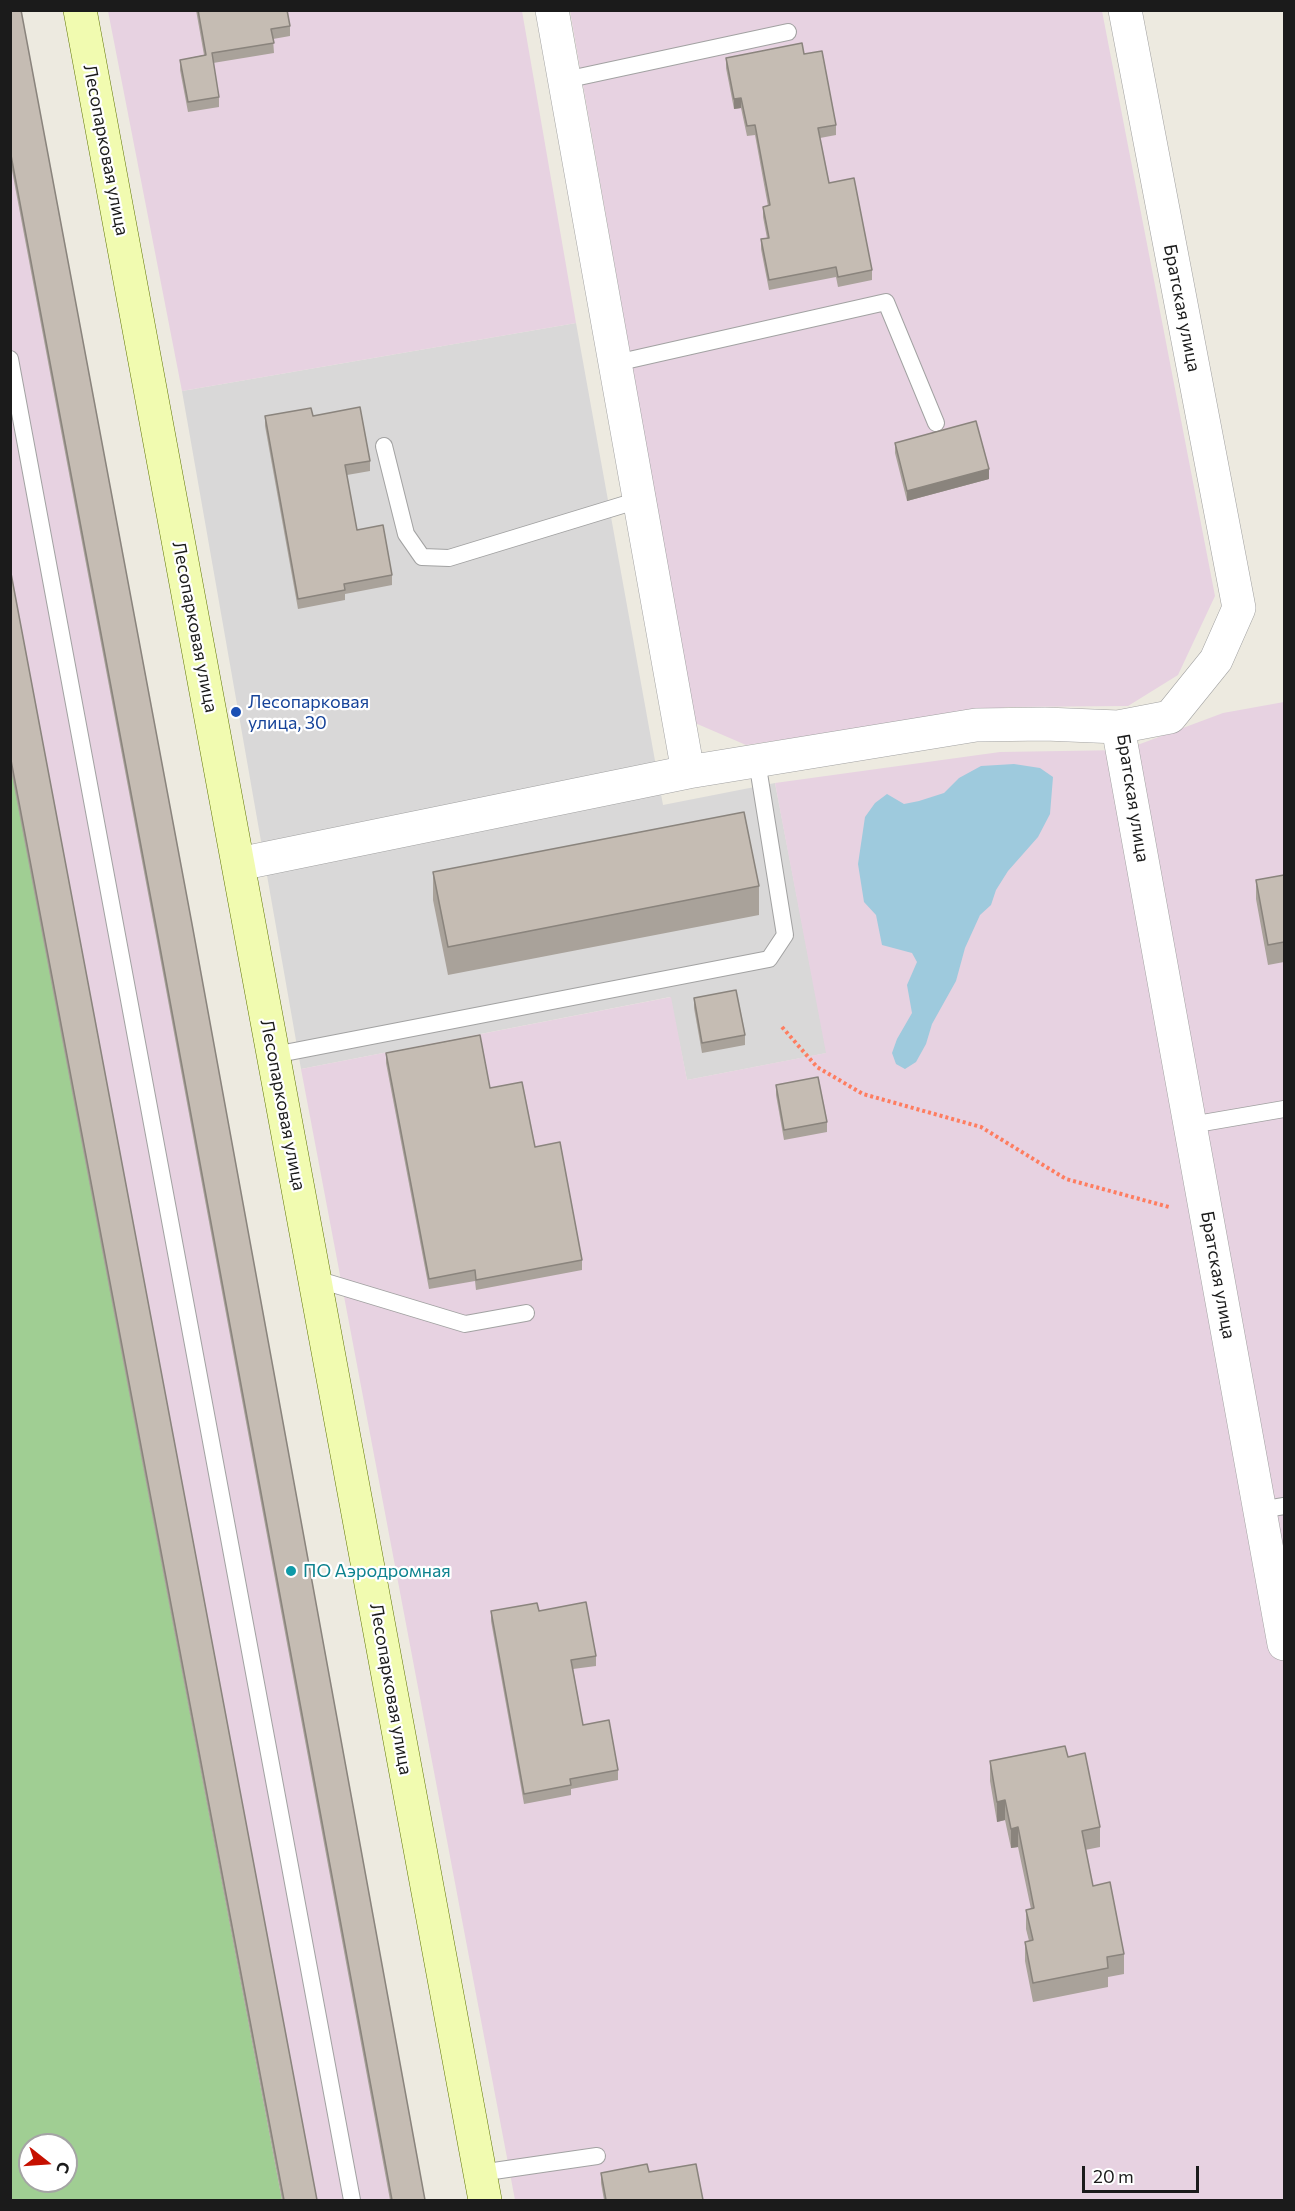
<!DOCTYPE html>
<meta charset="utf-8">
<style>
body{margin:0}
#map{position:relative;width:1295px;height:2211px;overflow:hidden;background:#edeae0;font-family:Commissioner,sans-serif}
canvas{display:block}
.frame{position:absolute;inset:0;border:12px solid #1b1b1b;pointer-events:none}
.north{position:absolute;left:18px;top:2133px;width:60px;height:60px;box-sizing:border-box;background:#fff;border:2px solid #a4a4a4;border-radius:50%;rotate:107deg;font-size:16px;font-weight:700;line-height:24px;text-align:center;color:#1b1b1b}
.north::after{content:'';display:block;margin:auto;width:21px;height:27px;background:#c61000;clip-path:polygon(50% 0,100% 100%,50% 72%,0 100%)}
.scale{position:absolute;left:1082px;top:2166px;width:117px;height:27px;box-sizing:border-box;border:3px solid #1b1b1b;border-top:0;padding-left:8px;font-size:18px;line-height:21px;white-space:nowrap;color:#1b1b1b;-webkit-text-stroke:4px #fff;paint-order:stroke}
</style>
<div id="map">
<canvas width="1295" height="2211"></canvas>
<div class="frame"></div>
<div class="north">С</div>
<div class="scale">20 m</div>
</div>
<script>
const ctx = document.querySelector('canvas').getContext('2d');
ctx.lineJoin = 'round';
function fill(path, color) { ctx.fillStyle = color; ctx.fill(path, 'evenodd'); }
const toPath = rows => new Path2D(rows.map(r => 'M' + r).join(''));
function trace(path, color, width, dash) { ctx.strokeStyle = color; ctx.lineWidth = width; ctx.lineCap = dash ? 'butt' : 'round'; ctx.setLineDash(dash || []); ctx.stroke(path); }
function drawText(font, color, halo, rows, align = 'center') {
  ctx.font = font + ' Commissioner,sans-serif'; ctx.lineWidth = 4.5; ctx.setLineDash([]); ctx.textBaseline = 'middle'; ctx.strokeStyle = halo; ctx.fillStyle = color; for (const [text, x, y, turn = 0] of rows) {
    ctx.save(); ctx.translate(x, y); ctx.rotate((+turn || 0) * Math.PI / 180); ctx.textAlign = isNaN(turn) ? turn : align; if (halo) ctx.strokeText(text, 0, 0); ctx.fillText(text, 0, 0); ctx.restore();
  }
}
fill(toPath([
 [576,323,663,805,775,783,827,1053,687,1080,670,997,301,1069,182,391]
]), '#d9d8d8');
fill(toPath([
 [10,11,423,2200,282,2200,11,765],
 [108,11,522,11,576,323,182,391],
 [570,11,1102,11,1215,596,1178,675,1128,706,1008,707,746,745,695,723],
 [1284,702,1284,2200,515,2200,301,1069,671,997,687,1080,826,1053,775,783,1000,752,1124,750,1223,713]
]), '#e7d2e1');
fill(toPath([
 [11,765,282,2200,11,2200],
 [30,2145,66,2145,66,2181,30,2181]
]), '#a0ce93');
fill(toPath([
 [1014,764,1040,768,1053,777,1050,814,1038,837,1008,871,996,890,991,905,980,915,965,948,956,981,932,1024,926,1044,916,1062,905,1069,896,1064,892,1053,897,1039,912,1013,907,985,917,962,912,953,882,945,876,915,864,902,858,864,865,817,875,803,887,794,904,804,919,801,944,793,959,778,981,766]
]), '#9ecadd');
const lane = toPath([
 [565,80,788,32],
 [10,359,352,2200],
 [616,363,886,302,936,423],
 [384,446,406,534,422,557,449,558,639,500],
 [274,1055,769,959,785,935,757,761],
 [1191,1125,1284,1109],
 [316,1279,465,1324,526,1313],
 [1260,1510,1284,1506],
 [480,2173,597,2156]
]);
const street = toPath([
 [552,10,688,772],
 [1118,727,1284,1644],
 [239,864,688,772,976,725,1045,724,1118,727,1170,717,1216,660,1239,608,1125,10]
]);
const secondary = toPath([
 [80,10,485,2200]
]);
trace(lane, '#a2a2a2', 18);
trace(street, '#a2a2a2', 34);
trace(secondary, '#5d7301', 34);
trace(toPath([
 [782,1027,817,1067,863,1094,981,1127,1066,1179,1169,1207]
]), '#fe7d60', 4, [3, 3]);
trace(lane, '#fff', 16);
trace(street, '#fff', 33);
trace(secondary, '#f1fbb0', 33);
fill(toPath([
 [10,10,425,2200,390,2200,157,941,10,160],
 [196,10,287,10,290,26,290,36,273,39,274,53,213,63,219,97,219,107,188,112,180,70,180,60,204,55],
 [804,54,836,125,836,135,820,138,829,183,872,270,872,280,838,287,836,277,769,290,761,249,761,239,767,238,763,217,763,207,768,206,755,135,747,136,741,108,734,109,726,68,726,58],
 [265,416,313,416,370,461,370,471,347,475,357,530,392,575,392,585,345,594,345,600,298,609,265,426],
 [895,443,989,479,907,501,895,453],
 [10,568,317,2200,282,2200,10,765],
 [433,872,759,886,759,915,448,975,433,900],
 [1284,875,1284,962,1268,965,1256,899,1256,880],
 [694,998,745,1035,745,1045,702,1053,694,1008],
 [386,1053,490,1088,535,1147,582,1260,582,1270,476,1290,475,1281,429,1289,386,1063],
 [776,1085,827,1122,827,1132,784,1140,776,1095],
 [491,1611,539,1611,596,1656,596,1666,573,1669,583,1725,618,1770,618,1780,571,1789,571,1795,524,1804,491,1621],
 [1068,1757,1100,1827,1100,1847,1085,1850,1093,1886,1124,1954,1124,1974,1108,1977,1108,1987,1033,2002,1025,1961,1025,1942,1029,1941,1026,1929,1026,1910,1031,1909,1018,1847,1011,1848,1005,1820,997,1822,990,1781,990,1761],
 [649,2172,703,2200,604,2200,601,2183,601,2173]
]), '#a9a29a');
fill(toPath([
 [741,98,741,108,734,109,734,99],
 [989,469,989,479,907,501,907,491],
 [1005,1800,1005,1820,997,1822,997,1802],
 [1018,1827,1018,1847,1011,1848,1011,1829]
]), '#8a847d');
const building = toPath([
 [10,10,21,10,192,924,425,2200,392,2200,157,931,10,150,10,10],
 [198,10,287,10,290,26,271,29,274,43,212,53,219,97,188,102,180,60,206,55,198,10],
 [802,43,804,54,822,51,836,125,818,128,829,183,854,178,872,270,838,277,836,267,769,280,761,239,769,238,763,207,770,205,755,125,747,126,741,98,734,99,726,58,802,43],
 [360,407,370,461,345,465,357,530,383,525,392,575,344,584,345,590,298,599,265,416,311,408,313,416,360,407],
 [976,421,989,469,907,491,895,443,976,421],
 [10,568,317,2200,284,2200,10,755,10,568],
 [744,812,759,886,448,947,433,872,744,812],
 [1284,875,1284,942,1268,945,1256,880,1284,875],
 [736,990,745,1035,702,1043,694,998,736,990],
 [480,1035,490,1088,522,1082,535,1147,560,1142,582,1260,476,1280,475,1270,429,1279,386,1053,480,1035],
 [818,1077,827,1122,784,1130,776,1085,818,1077],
 [586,1602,596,1656,571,1660,583,1725,609,1720,618,1770,570,1779,571,1785,524,1794,491,1611,537,1603,539,1611,586,1602],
 [1065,1746,1068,1757,1085,1753,1100,1827,1082,1831,1093,1886,1110,1882,1124,1954,1107,1957,1108,1968,1033,1983,1025,1942,1033,1940,1026,1910,1034,1908,1018,1827,1011,1829,1005,1800,997,1802,990,1761,1065,1746],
 [647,2164,649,2172,696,2164,703,2200,606,2200,601,2173,647,2164]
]);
fill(building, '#c5bcb3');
trace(building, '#8a847d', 1.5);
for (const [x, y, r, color] of [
 [236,712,6,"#1a4fb4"],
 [291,1571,6,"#0f9aa8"]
]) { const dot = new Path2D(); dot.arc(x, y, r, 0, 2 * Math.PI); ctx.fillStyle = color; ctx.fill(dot); trace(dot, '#fff', 2); }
drawText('18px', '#1b1b1b', '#fff', [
 ["Лесопарковая улица",106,150,79],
 ["Братская улица",1182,308,79],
 ["Лесопарковая улица",195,627,79],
 ["Братская улица",1133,798,81],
 ["Лесопарковая улица",283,1105,79],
 ["Братская улица",1218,1275,80],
 ["Лесопарковая улица",391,1689,80]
]);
drawText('18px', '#164399', '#fff', [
 ["Лесопарковая",248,702],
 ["улица, 30",248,723]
], 'left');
drawText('18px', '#0d838f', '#fff', [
 ["ПО Аэродромная",303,1571]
], 'left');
</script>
